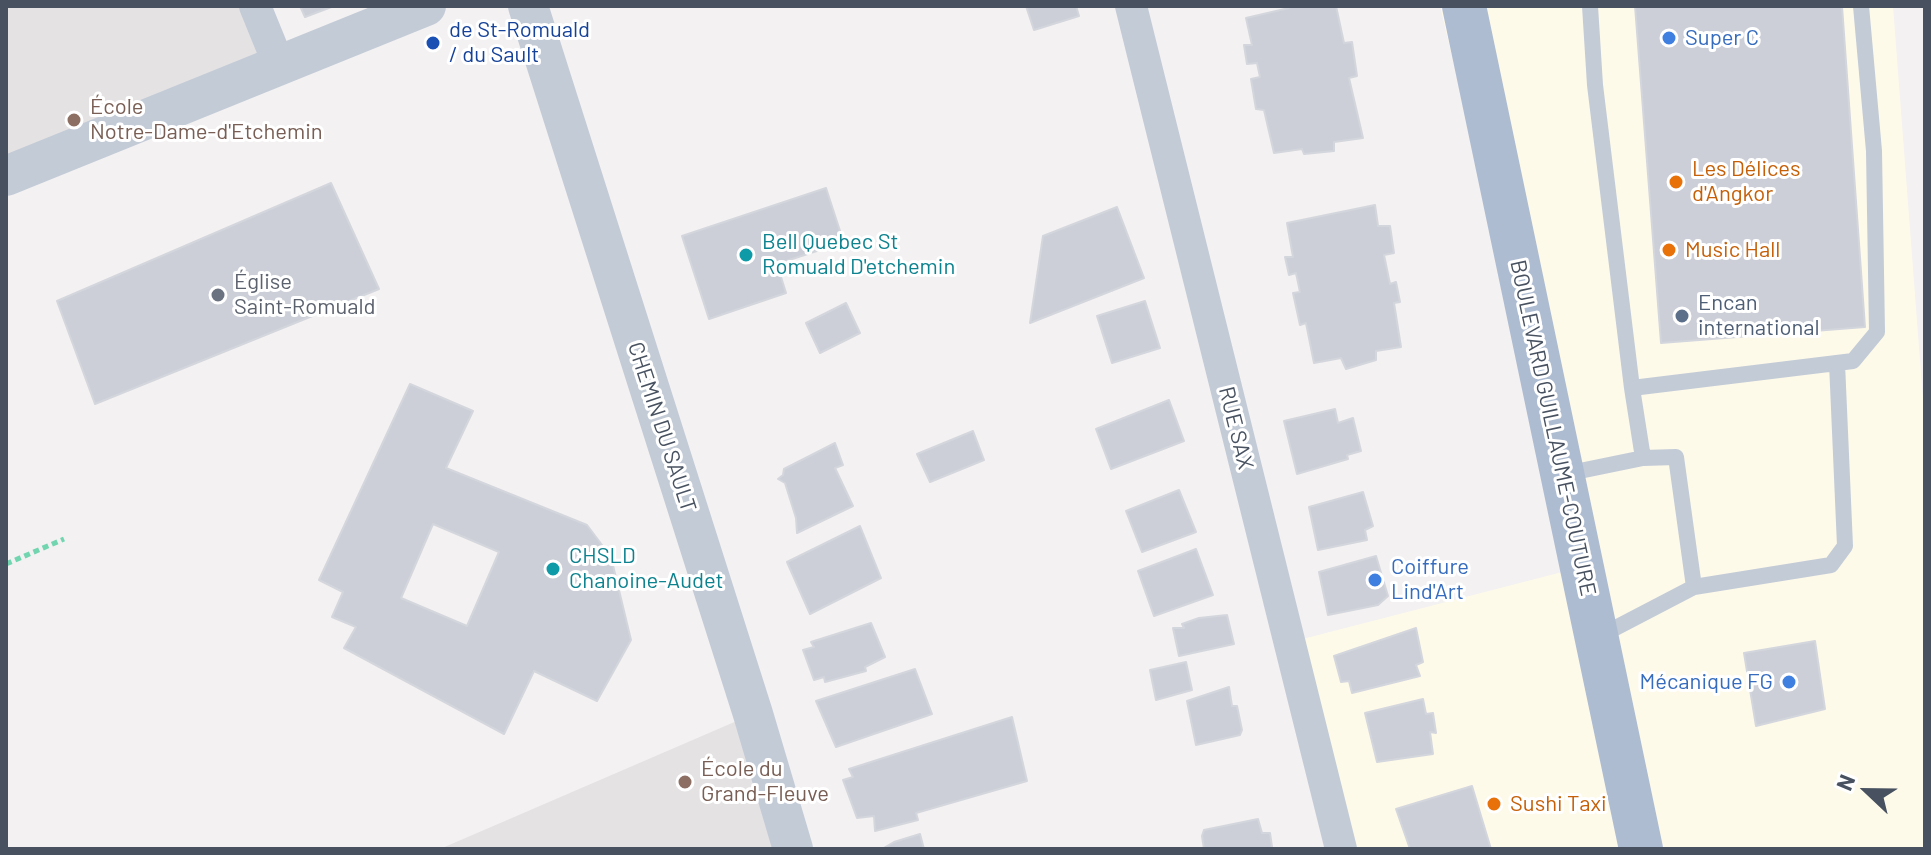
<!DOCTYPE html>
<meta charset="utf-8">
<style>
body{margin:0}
#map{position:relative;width:1931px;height:855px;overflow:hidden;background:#f3f1f1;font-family:Barlow,sans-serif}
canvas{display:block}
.frame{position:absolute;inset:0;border:8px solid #475160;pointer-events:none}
.north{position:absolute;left:1827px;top:751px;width:80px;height:80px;-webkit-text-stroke:6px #fff;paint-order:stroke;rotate:292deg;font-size:22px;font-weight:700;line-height:32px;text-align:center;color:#475160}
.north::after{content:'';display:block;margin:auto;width:28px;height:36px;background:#475160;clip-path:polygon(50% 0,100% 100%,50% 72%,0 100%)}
</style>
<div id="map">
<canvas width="1931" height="855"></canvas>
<div class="frame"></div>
<div class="north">N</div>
</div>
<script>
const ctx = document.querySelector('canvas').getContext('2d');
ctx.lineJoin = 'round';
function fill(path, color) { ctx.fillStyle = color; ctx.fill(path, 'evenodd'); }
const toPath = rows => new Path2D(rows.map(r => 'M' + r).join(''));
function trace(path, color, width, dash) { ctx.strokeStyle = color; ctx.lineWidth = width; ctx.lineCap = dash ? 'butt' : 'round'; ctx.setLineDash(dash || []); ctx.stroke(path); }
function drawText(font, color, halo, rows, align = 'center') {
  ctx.font = font + ' Barlow,sans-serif'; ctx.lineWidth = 6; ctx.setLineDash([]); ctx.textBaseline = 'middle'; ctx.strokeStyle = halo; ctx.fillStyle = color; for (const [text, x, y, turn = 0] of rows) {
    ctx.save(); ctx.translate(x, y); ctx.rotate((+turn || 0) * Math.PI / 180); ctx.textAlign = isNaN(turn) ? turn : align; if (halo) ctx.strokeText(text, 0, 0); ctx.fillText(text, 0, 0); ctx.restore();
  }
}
fill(toPath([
 [1440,6,1893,6,1925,426,1925,849,1351,849,1295,641,1574,569]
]), '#fefaea');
fill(toPath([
 [6,6,255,6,279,65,6,176],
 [753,714,793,849,440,849]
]), '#e4e2e3');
const building = toPath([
 [300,6,334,6,305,17,300,6],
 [1026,6,1076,6,1079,16,1034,30,1026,6],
 [1289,6,1336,6,1344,43,1352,42,1357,76,1349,78,1363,138,1334,142,1334,151,1304,154,1302,149,1274,153,1264,110,1256,109,1251,79,1260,77,1257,63,1247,64,1244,45,1252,45,1246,18,1289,8,1289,6],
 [1635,6,1842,6,1865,327,1661,343,1635,6],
 [331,183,379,289,95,404,57,301,331,183],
 [826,188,842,237,832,246,777,264,786,293,709,319,682,236,826,188],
 [1375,205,1378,226,1390,226,1394,253,1384,255,1390,284,1396,282,1400,302,1394,303,1401,347,1376,351,1376,360,1346,369,1341,358,1314,363,1306,323,1300,325,1293,293,1300,292,1296,273,1289,275,1285,257,1293,257,1287,223,1375,205],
 [1117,207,1144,278,1030,323,1043,236,1117,207],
 [1145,301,1160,348,1112,363,1097,316,1145,301],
 [846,303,860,333,820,353,806,323,846,303],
 [410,384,473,411,446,468,587,525,611,557,631,640,597,701,534,671,504,734,344,648,356,627,332,617,343,592,319,580,410,384],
 [433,524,499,552,467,626,401,598,433,524],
 [1169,400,1184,441,1111,469,1096,429,1169,400],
 [1335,409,1338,423,1353,418,1361,451,1347,455,1348,459,1297,474,1284,421,1335,409],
 [973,431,984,460,930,482,917,454,973,431],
 [835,443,843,465,835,468,853,506,797,533,796,518,785,483,778,479,783,475,784,469,835,443],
 [1179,490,1196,532,1142,552,1126,511,1179,490],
 [1363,492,1373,526,1365,530,1367,540,1318,550,1309,507,1363,492],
 [860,526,881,578,810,614,787,562,860,526],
 [1196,549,1213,595,1154,616,1138,571,1196,549],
 [1376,556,1388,596,1378,605,1328,615,1319,572,1376,556],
 [1227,615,1234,644,1179,656,1173,628,1184,628,1182,624,1199,618,1227,615],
 [871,623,885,657,865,667,866,671,825,682,824,677,814,680,803,650,814,647,811,642,871,623],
 [1416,628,1423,662,1416,665,1420,676,1352,693,1349,681,1341,682,1334,656,1416,628],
 [1815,641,1825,709,1756,726,1744,653,1815,641],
 [1186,662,1192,690,1156,700,1150,670,1186,662],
 [915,669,932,714,836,747,816,701,915,669],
 [1229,687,1232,706,1237,706,1242,730,1240,735,1196,745,1187,701,1229,687],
 [1423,699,1426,714,1433,713,1436,733,1430,732,1433,754,1377,762,1365,713,1423,699],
 [1012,717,1027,781,916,813,918,820,875,831,874,816,857,818,843,780,853,777,849,769,1012,717],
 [1472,786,1491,849,1410,849,1396,809,1472,786],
 [1258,819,1262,833,1270,833,1272,847,1268,849,1204,849,1202,836,1204,830,1258,819],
 [920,834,924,849,882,849,894,842,920,834]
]);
fill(building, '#cccfd7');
trace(building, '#d4d6dd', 2);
trace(toPath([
 [6,564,64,539]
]), '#71d5b0', 5, [6, 4]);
trace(toPath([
 [1590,6,1595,85,1632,388,1853,361,1877,332,1874,151,1861,6],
 [1565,474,1643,458,1632,388],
 [1694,587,1831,565,1845,546,1837,363],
 [1600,636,1694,587,1676,457,1643,458]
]), '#c3cbd7', 16);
trace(toPath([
 [255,6,279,65],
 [1131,6,1341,849]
]), '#c3cbd7', 32);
trace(toPath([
 [528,6,753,714,793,849],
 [6,176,426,6]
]), '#c3cbd7', 40);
trace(toPath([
 [1464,6,1641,849]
]), '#aebcd2', 44);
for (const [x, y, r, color] of [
 [1669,38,8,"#3f7fe0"],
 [433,43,8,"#1a4fb4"],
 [74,120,8,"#8d6e63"],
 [1676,182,8,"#e8710a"],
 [1669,250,8,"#e8710a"],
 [746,255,8,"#0f9aa8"],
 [218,295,8,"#6b7280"],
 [1682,316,8,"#5c6f8a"],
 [553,569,8,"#0f9aa8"],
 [1375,580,8,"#3f7fe0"],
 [1789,682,8,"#3f7fe0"],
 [685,782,8,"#8d6e63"],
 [1494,804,8,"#e8710a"]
]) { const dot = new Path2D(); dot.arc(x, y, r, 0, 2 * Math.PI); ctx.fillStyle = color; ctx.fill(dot); trace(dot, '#fff', 3); }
drawText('22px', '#164399', '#fff', [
 ["de St-Romuald",449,30],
 ["/ du Sault",449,55]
], 'left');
drawText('22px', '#366cbe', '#fff', [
 ["Super C",1685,38],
 ["Coiffure",1391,567],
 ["Lind'Art",1391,592],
 ["Mécanique FG",1773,682,"right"]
], 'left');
drawText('22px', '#785e54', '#fff', [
 ["École",90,107],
 ["Notre-Dame-d'Etchemin",90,132],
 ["École du",701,769],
 ["Grand-Fleuve",701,794]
], 'left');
drawText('22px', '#c56008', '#fff', [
 ["Les Délices",1692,169],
 ["d'Angkor",1692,194],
 ["Music Hall",1685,250],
 ["Sushi Taxi",1510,804]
], 'left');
drawText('22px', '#0d838f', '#fff', [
 ["Bell Quebec St",762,242],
 ["Romuald D'etchemin",762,267],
 ["CHSLD",569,556],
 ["Chanoine-Audet",569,581]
], 'left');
drawText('22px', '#5b616d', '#fff', [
 ["Église",234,282],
 ["Saint-Romuald",234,307]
], 'left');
drawText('22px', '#4e5e75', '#fff', [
 ["Encan",1698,303],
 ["international",1698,328]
], 'left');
drawText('22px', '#475160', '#fff', [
 ["CHEMIN DU SAULT",662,427,72],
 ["RUE SAX",1236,428,76],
 ["BOULEVARD GUILLAUME-COUTURE",1553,428,78]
]);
</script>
